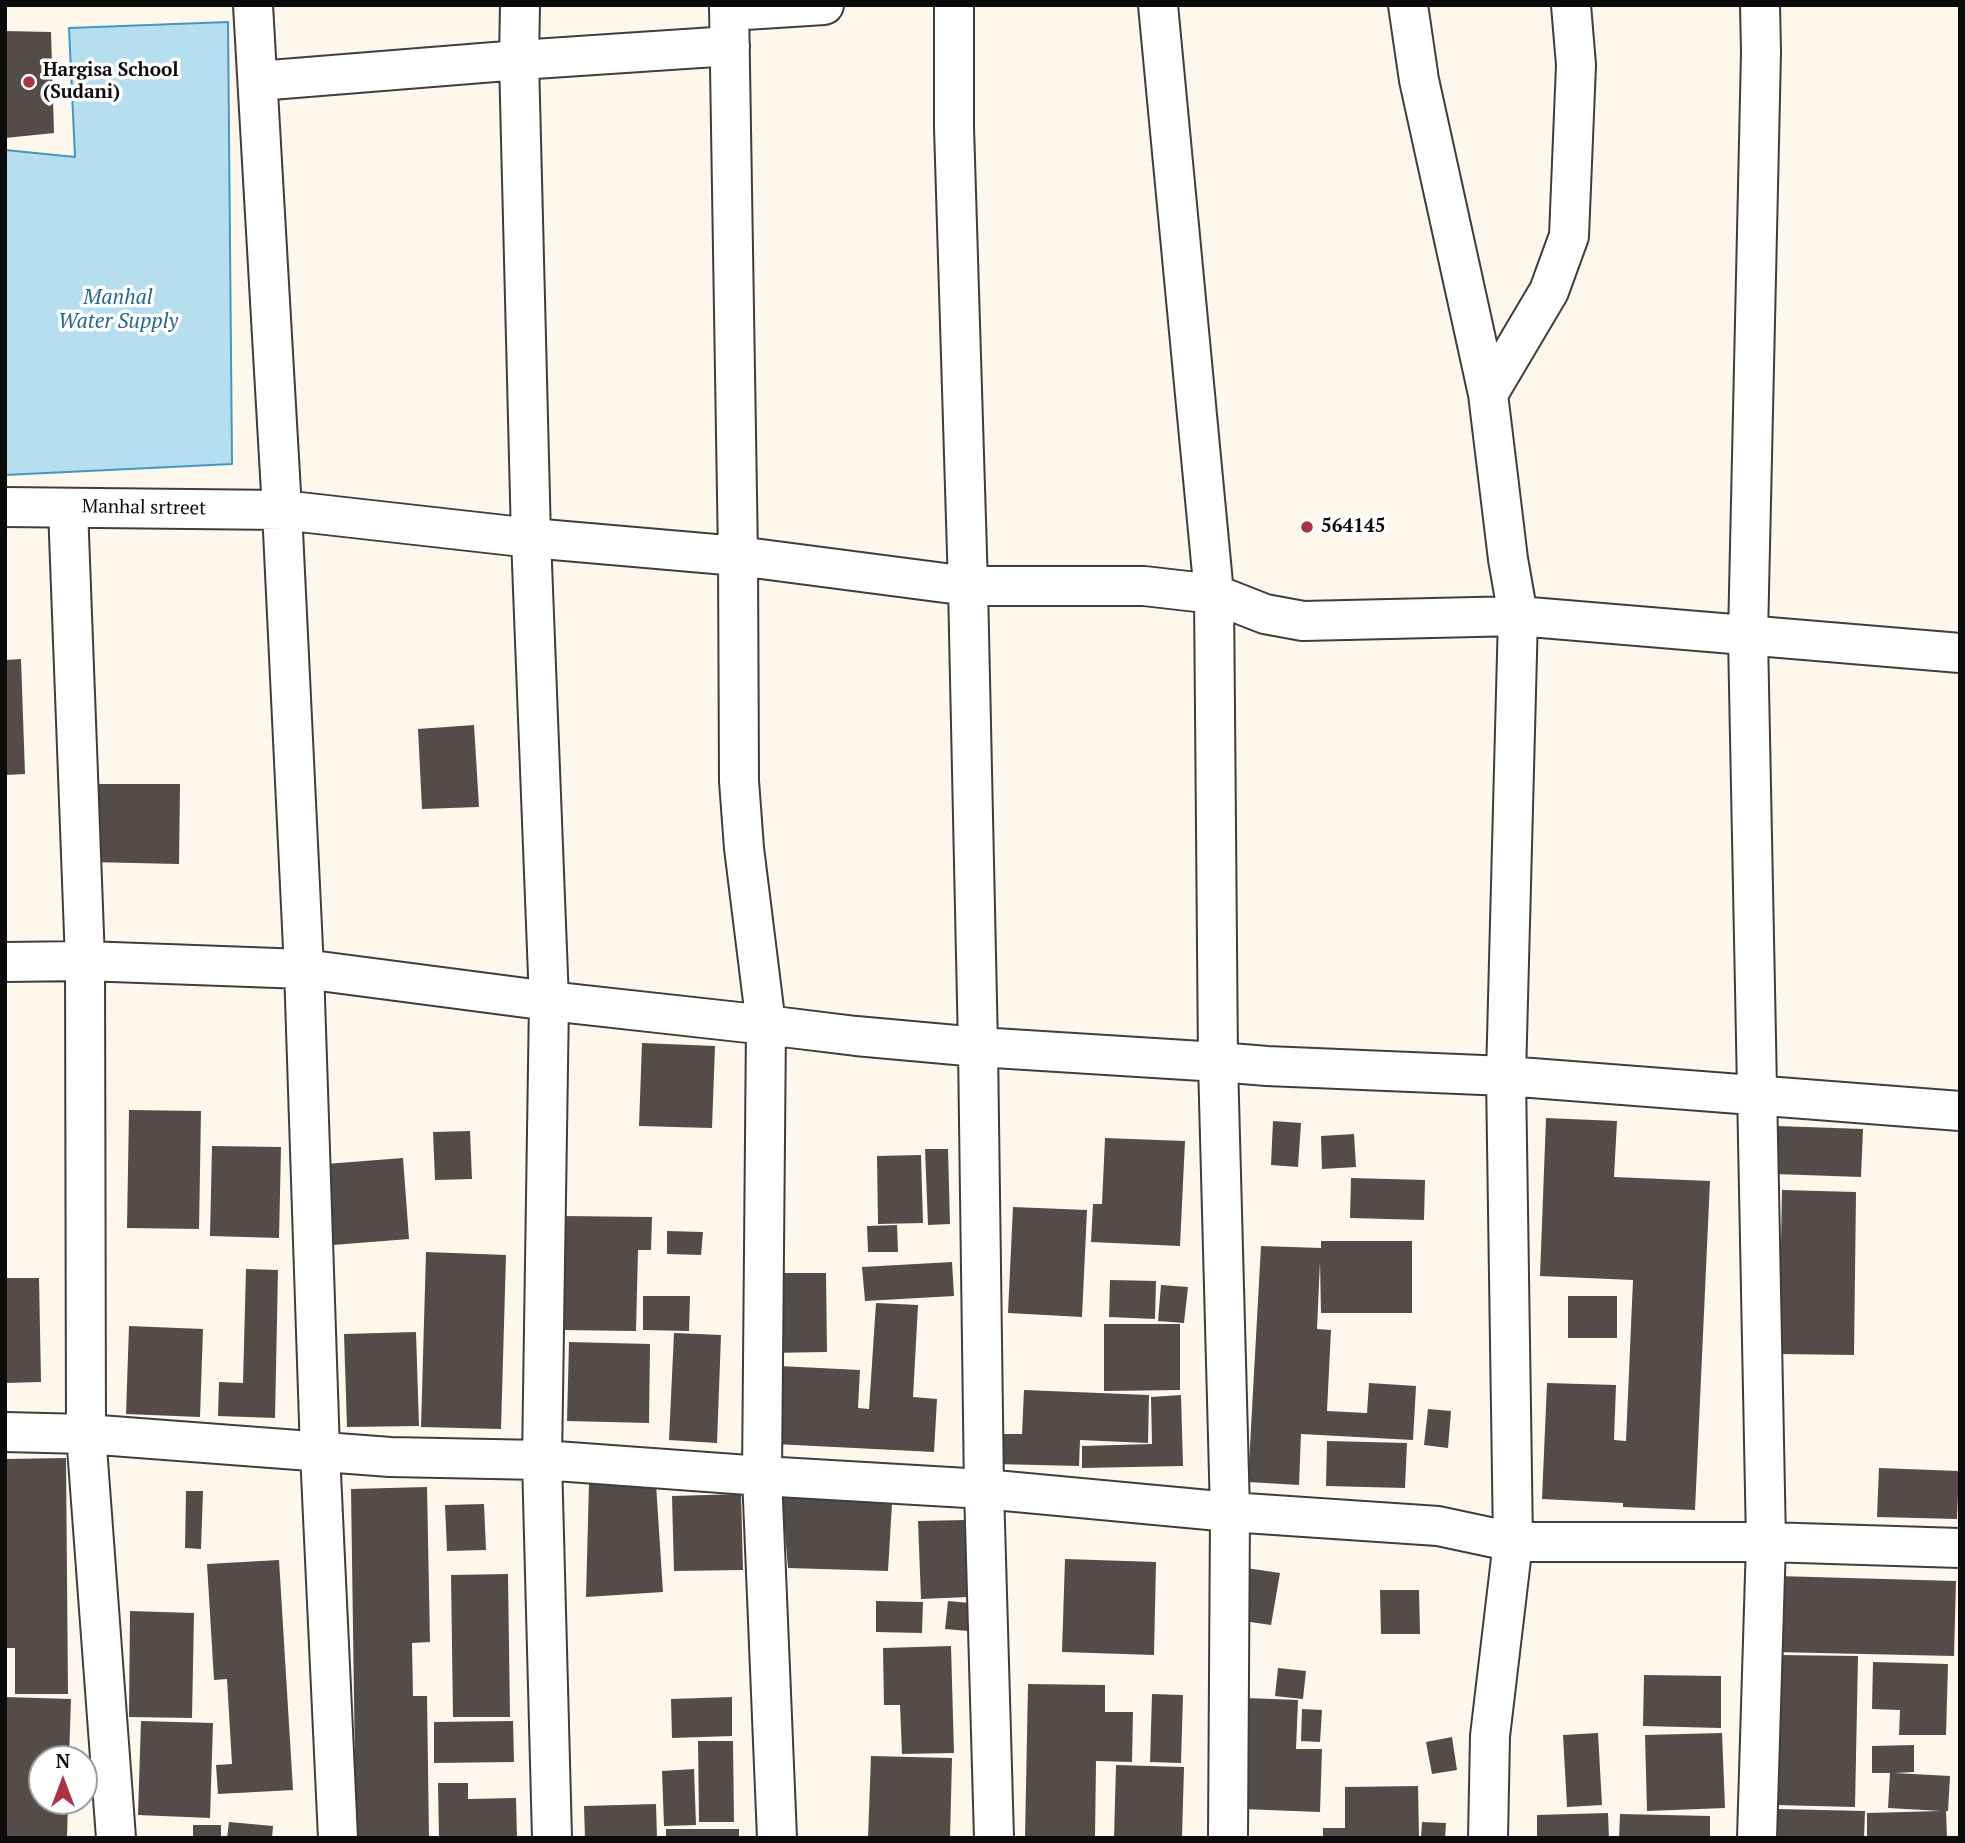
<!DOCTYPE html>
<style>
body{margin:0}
#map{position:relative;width:1965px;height:1843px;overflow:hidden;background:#fdf8eb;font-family:"PT Serif",serif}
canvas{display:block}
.frame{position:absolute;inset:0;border:7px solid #0b0b0b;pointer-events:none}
.north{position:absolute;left:28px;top:1745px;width:70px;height:70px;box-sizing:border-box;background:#fff;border:2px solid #9d9d9d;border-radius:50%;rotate:0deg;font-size:19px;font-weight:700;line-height:28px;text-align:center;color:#0b0b0b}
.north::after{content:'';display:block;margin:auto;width:24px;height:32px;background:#ad3242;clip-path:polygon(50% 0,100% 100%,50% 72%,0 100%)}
</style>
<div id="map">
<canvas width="1965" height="1843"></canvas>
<div class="frame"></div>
<div class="north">N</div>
</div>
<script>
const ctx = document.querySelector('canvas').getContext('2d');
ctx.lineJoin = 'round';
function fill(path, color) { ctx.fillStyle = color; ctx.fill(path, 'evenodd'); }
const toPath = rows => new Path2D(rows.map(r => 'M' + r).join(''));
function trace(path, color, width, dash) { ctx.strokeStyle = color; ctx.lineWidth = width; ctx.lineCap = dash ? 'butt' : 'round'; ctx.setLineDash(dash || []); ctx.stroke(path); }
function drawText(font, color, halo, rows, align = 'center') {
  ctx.font = font + ' "PT Serif",serif'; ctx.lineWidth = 7; ctx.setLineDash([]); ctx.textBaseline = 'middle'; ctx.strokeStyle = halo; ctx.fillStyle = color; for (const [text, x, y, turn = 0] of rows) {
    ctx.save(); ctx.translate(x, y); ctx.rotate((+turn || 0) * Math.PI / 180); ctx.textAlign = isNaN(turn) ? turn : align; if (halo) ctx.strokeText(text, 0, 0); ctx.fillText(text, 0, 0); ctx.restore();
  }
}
const water = toPath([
 [228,22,232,464,5,475,5,150,75,157,69,28,228,22]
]);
fill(water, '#b5deef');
trace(water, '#4398bf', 2);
fill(toPath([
 [5,31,51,32,54,133,5,138],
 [21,659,25,774,5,775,5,660],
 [474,725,479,807,422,809,418,729],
 [90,784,180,784,179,864,89,862],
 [642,1043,715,1046,712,1128,639,1126],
 [129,1110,201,1111,199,1229,127,1228],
 [1546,1118,1617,1121,1614,1177,1710,1181,1695,1510,1623,1507,1623,1503,1542,1499,1547,1383,1616,1385,1614,1440,1626,1441,1633,1280,1540,1276],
 [1273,1121,1301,1123,1298,1167,1271,1165],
 [1777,1126,1863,1129,1861,1177,1775,1174],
 [470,1131,472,1179,435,1180,433,1132],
 [1354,1134,1356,1167,1322,1169,1321,1136],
 [1105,1138,1185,1141,1180,1246,1091,1242,1093,1204,1102,1204],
 [212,1146,281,1147,279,1238,210,1236],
 [925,1149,948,1149,950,1224,928,1225],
 [921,1155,923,1223,878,1224,877,1156],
 [403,1158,409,1239,333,1245,326,1164],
 [1351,1178,1425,1180,1424,1220,1350,1218],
 [1782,1190,1856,1192,1854,1355,1779,1354],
 [1013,1207,1087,1210,1082,1317,1008,1313],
 [562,1216,652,1217,651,1250,638,1250,636,1331,560,1330],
 [897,1225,898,1252,868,1252,867,1226],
 [667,1231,703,1232,701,1255,667,1254],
 [1321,1241,1412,1241,1412,1313,1321,1313,1320,1261,1317,1329,1331,1330,1327,1411,1367,1413,1369,1383,1416,1386,1413,1440,1301,1434,1299,1485,1248,1482,1261,1246,1321,1248],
 [426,1252,506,1255,501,1429,421,1427],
 [952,1262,954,1296,865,1301,862,1267],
 [246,1269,278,1270,275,1418,218,1416,219,1382,243,1383],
 [764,1273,826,1273,827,1352,766,1353],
 [5,1278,39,1278,41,1382,5,1383],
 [1110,1280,1156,1281,1155,1319,1109,1317],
 [1161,1285,1188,1287,1184,1323,1158,1321],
 [643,1296,690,1296,689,1331,643,1330],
 [1568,1296,1617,1296,1617,1338,1568,1338],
 [876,1303,918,1305,913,1397,937,1399,934,1452,775,1444,779,1366,860,1370,858,1408,869,1409],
 [1104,1324,1180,1324,1180,1390,1104,1391],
 [129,1326,203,1329,200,1417,126,1414],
 [416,1332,419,1426,347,1427,344,1334],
 [674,1333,721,1335,717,1443,669,1440],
 [569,1342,650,1344,649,1423,567,1421],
 [1024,1390,1149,1395,1148,1443,1080,1440,1079,1466,995,1464,996,1434,1022,1434],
 [1181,1395,1183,1466,1082,1468,1082,1446,1152,1444,1151,1397],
 [1428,1409,1451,1411,1448,1448,1424,1445],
 [1327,1441,1407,1443,1405,1488,1326,1486],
 [66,1458,68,1694,15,1694,15,1648,5,1648,5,1459],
 [1879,1468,1959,1471,1957,1519,1877,1517],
 [589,1483,656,1484,663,1592,586,1597],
 [427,1487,430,1642,412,1643,413,1696,427,1696,429,1838,356,1838,351,1489],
 [186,1491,203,1491,201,1549,185,1548],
 [741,1494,743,1570,674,1571,672,1496],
 [782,1496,892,1503,888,1571,788,1568],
 [484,1504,486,1550,447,1551,445,1505],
 [966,1520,968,1597,921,1599,918,1521],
 [1065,1559,1156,1562,1154,1655,1062,1652],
 [279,1560,293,1790,218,1794,216,1765,232,1764,227,1679,214,1680,207,1564],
 [1246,1568,1280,1573,1271,1625,1237,1620],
 [508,1574,510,1717,453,1717,451,1575],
 [1777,1576,1956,1581,1954,1656,1775,1652],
 [1380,1590,1419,1590,1420,1634,1381,1634],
 [876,1601,923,1602,922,1633,876,1632],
 [948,1601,970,1603,968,1631,945,1629],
 [130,1611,194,1613,192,1718,129,1717],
 [951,1646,954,1753,902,1754,900,1705,884,1705,883,1648],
 [1778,1655,1858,1656,1855,1807,1775,1805],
 [1873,1662,1948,1664,1946,1735,1899,1735,1900,1710,1872,1709],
 [1278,1668,1306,1671,1303,1699,1275,1696],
 [1644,1675,1721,1676,1721,1728,1643,1726],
 [1028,1684,1105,1685,1105,1712,1133,1712,1132,1762,1096,1761,1095,1838,1025,1838],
 [1152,1694,1183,1695,1181,1763,1150,1762],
 [5,1697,71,1699,69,1759,42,1759,42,1801,68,1801,67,1838,5,1838],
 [732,1697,732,1736,672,1738,671,1699],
 [1246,1698,1298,1700,1296,1749,1322,1749,1320,1812,1242,1809],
 [1302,1709,1322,1710,1320,1742,1301,1741],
 [141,1721,213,1723,210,1818,138,1815],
 [513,1721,514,1762,434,1763,434,1722],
 [1598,1733,1602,1805,1567,1807,1563,1735],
 [1722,1733,1725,1808,1647,1811,1645,1735],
 [1452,1737,1457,1770,1432,1774,1426,1742],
 [698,1741,733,1741,734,1822,699,1822],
 [1914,1745,1914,1772,1894,1773,1950,1776,1948,1811,1946,1811,1947,1838,1867,1838,1867,1813,1941,1811,1888,1808,1890,1773,1872,1773,1872,1746],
 [871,1756,952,1758,950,1838,868,1838],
 [1116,1765,1184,1767,1182,1838,1114,1838],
 [694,1769,696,1825,664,1826,662,1771],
 [438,1783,468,1783,468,1799,516,1798,517,1838,439,1838],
 [1418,1786,1419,1838,1323,1838,1323,1828,1345,1828,1345,1787],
 [656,1804,657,1838,585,1838,584,1806],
 [1777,1809,1865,1811,1864,1838,1777,1838],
 [1608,1813,1609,1838,1537,1838,1537,1815],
 [1620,1814,1710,1816,1710,1838,1619,1838],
 [229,1822,273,1826,272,1838,227,1838],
 [1422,1822,1446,1823,1445,1838,1421,1838],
 [193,1825,221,1825,221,1838,193,1838],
 [666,1829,739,1829,739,1838,666,1838]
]), '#534c49');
const minor = toPath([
 [253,5,282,510,304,969,320,1452,338,1838],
 [520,5,519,60,531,538,549,1001,542,1460,552,1838],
 [729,5,738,556,739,781,744,848,766,1025,762,1476,777,1838],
 [954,5,954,127,968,586,978,1047,984,1489,994,1838],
 [1158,5,1214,594,1218,1062,1230,1512,1228,1838],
 [1408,5,1419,80,1488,394,1508,559,1518,616,1506,1076,1513,1542,1490,1736,1488,1838],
 [729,11,824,5],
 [258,81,519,60,730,46],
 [1488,394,1549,291,1569,236,1576,65,1571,5],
 [5,507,282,510,531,538,738,556,968,586,1144,586,1214,594,1265,614,1303,621,1518,616,1960,653],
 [68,508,85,961,86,1434,116,1838],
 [5,962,85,961,304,969,549,1001,766,1025,856,1036,978,1047,1218,1062,1267,1066,1506,1076,1960,1111],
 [5,1432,86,1434,390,1457,542,1460,762,1476,984,1489,1230,1512,1438,1526,1513,1542,1766,1542,1960,1548],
 [1757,1838,1766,1542,1748,636,1761,52,1760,5]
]);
trace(minor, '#3e3e3e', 42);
trace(minor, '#fff', 38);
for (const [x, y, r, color] of [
 [29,82,7,"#ad3242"],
 [1307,527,7,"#ad3242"]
]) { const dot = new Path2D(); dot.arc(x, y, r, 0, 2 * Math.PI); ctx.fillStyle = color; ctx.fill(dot); trace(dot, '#fff', 2.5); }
drawText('bold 19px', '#0b0b0b', '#fff', [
 ["Hargisa School",43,71],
 ["(Sudani)",43,93],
 ["564145",1321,527]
], 'left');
drawText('19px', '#0b0b0b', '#fff', [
 ["Manhal srtreet",144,508,1]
]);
drawText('italic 21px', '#226890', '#fff', [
 ["Manhal",118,298],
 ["Water Supply",118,322]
]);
</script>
